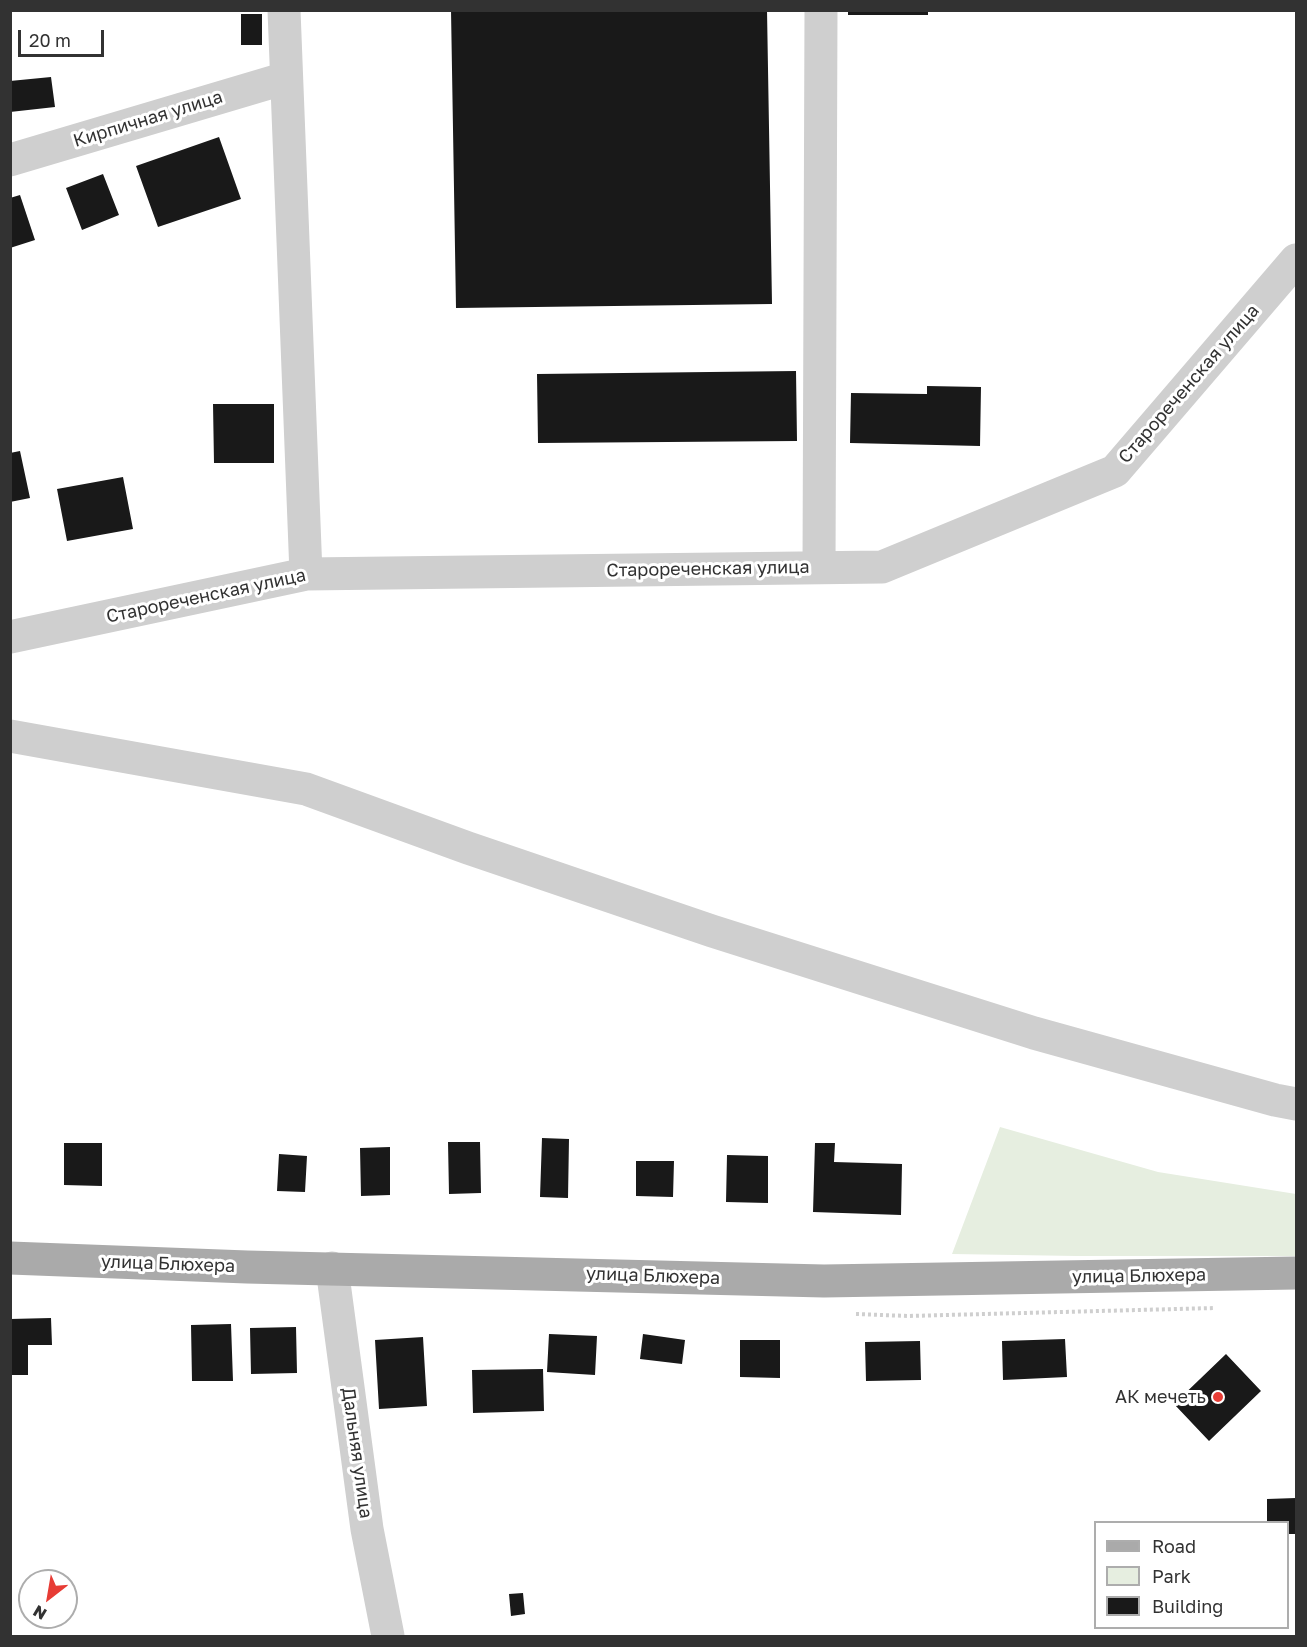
<!DOCTYPE html>
<meta charset="utf-8">
<style>
body{margin:0}
#map{position:relative;width:1307px;height:1647px;overflow:hidden;background:#fff;font-family:"Golos Text",sans-serif}
canvas{display:block}
.frame{position:absolute;inset:0;border:12px solid #323232;pointer-events:none}
.legend{position:absolute;left:1094px;top:1521px;width:195px;height:108px;box-sizing:border-box;background:#fff;border:2px solid #adadad;margin:0;padding:8px 10px;list-style:none;font-size:18px;color:#323232}
.legend li{display:flex;align-items:center;gap:12px;height:30px}
.legend b{width:30px;border:2px solid #adadad}
.north{position:absolute;left:18px;top:1569px;width:60px;height:60px;box-sizing:border-box;background:#fff;border:2px solid #adadad;border-radius:50%;rotate:211deg;font-size:16px;font-weight:700;line-height:24px;text-align:center;color:#323232}
.north::after{content:'';display:block;margin:auto;width:21px;height:27px;background:#e73c35;clip-path:polygon(50% 0,100% 100%,50% 72%,0 100%)}
.scale{position:absolute;left:18px;top:30px;width:86px;height:27px;box-sizing:border-box;border:3px solid #323232;border-top:0;padding-left:8px;font-size:18px;line-height:21px;white-space:nowrap;color:#323232;-webkit-text-stroke:4px #fff;paint-order:stroke}
</style>
<div id="map">
<canvas width="1307" height="1647"></canvas>
<div class="frame"></div>
<ul class="legend">
<li><b style="height:8px;background:#aaa"></b>Road</li>
<li><b style="height:16px;background:#e6eee0"></b>Park</li>
<li><b style="height:16px;background:#191919"></b>Building</li>
</ul>
<div class="north">N</div>
<div class="scale">20 m</div>
</div>
<script>
const ctx = document.querySelector('canvas').getContext('2d');
ctx.lineJoin = 'round';
function fill(path, color) { ctx.fillStyle = color; ctx.fill(path, 'evenodd'); }
const toPath = rows => new Path2D(rows.map(r => 'M' + r).join(''));
function trace(path, color, width, dash) { ctx.strokeStyle = color; ctx.lineWidth = width; ctx.lineCap = dash ? 'butt' : 'round'; ctx.setLineDash(dash || []); ctx.stroke(path); }
function drawText(font, color, halo, rows, align = 'center') {
  ctx.font = font + ' "Golos Text",sans-serif'; ctx.lineWidth = 6; ctx.setLineDash([]); ctx.textBaseline = 'middle'; ctx.strokeStyle = halo; ctx.fillStyle = color; for (const [text, x, y, turn = 0] of rows) {
    ctx.save(); ctx.translate(x, y); ctx.rotate((+turn || 0) * Math.PI / 180); ctx.textAlign = isNaN(turn) ? turn : align; if (halo) ctx.strokeText(text, 0, 0); ctx.fillText(text, 0, 0); ctx.restore();
  }
}
fill(toPath([
 [1000,1127,1158,1172,1296,1194,1296,1256,1077,1256,952,1254]
]), '#e6eee0');
fill(toPath([
 [451,10,767,10,772,304,456,308],
 [848,10,928,10,928,15,848,15],
 [241,14,262,14,262,45,241,45],
 [51,77,55,107,10,112,10,81],
 [219,137,241,199,158,227,136,166],
 [103,174,119,215,82,230,66,188],
 [20,195,35,240,10,248,10,198],
 [796,371,797,441,538,443,537,374],
 [927,386,981,387,980,446,850,443,851,393,927,394],
 [213,404,274,404,274,463,214,463],
 [20,451,30,498,10,502,10,453],
 [123,477,133,529,67,541,57,489],
 [542,1138,569,1139,568,1198,540,1197],
 [448,1142,480,1142,481,1193,449,1194],
 [64,1143,102,1143,102,1186,64,1185],
 [815,1143,835,1143,834,1162,902,1164,901,1215,813,1212],
 [390,1147,390,1195,361,1196,360,1148],
 [279,1154,307,1156,305,1192,277,1191],
 [727,1155,768,1156,768,1203,726,1202],
 [636,1161,674,1161,673,1197,636,1196],
 [51,1318,52,1345,28,1345,28,1375,10,1375,10,1319],
 [231,1324,233,1381,192,1381,191,1325],
 [296,1327,297,1373,251,1374,250,1328],
 [549,1334,597,1336,595,1375,547,1372],
 [643,1334,685,1340,682,1364,640,1359],
 [423,1337,427,1406,379,1409,375,1340],
 [1065,1339,1067,1377,1003,1380,1002,1341],
 [740,1340,780,1340,780,1378,740,1377],
 [920,1341,921,1380,866,1381,865,1342],
 [1226,1354,1261,1391,1209,1441,1174,1404],
 [543,1369,544,1411,473,1413,472,1370],
 [1296,1498,1296,1534,1288,1534,1288,1522,1267,1522,1267,1499],
 [523,1593,525,1614,511,1616,509,1594]
]), '#191919');
trace(toPath([
 [856,1314,908,1316,1215,1308]
]), '#cfcfcf', 4, [3, 3]);
trace(toPath([
 [284,10,306,574],
 [10,160,286,78],
 [819,567,821,10],
 [10,637,306,574,882,567,1115,471,1296,260],
 [10,736,306,789,468,848,712,931,1034,1033,1275,1100,1296,1104],
 [332,1268,367,1529,388,1636]
]), '#cfcfcf', 33);
trace(toPath([
 [10,1258,247,1267,824,1281,1296,1273]
]), '#aaa', 33);
for (const [x, y, r, color] of [
 [1218,1397,6,"#e73c35"]
]) { const dot = new Path2D(); dot.arc(x, y, r, 0, 2 * Math.PI); ctx.fillStyle = color; ctx.fill(dot); trace(dot, '#fff', 2); }
drawText('18px', '#323232', '#fff', [
 ["Кирпичная улица",148,119,-17],
 ["Старореченская улица",1189,384,-49],
 ["Старореченская улица",708,569,-1],
 ["Старореченская улица",206,596,-12],
 ["улица Блюхера",168,1264,2],
 ["улица Блюхера",653,1276,2],
 ["улица Блюхера",1139,1276,-1],
 ["Дальняя улица",357,1453,82]
]);
drawText('18px', '#323232', '#fff', [
 ["АК мечеть",1206,1397]
], 'right');
</script>
